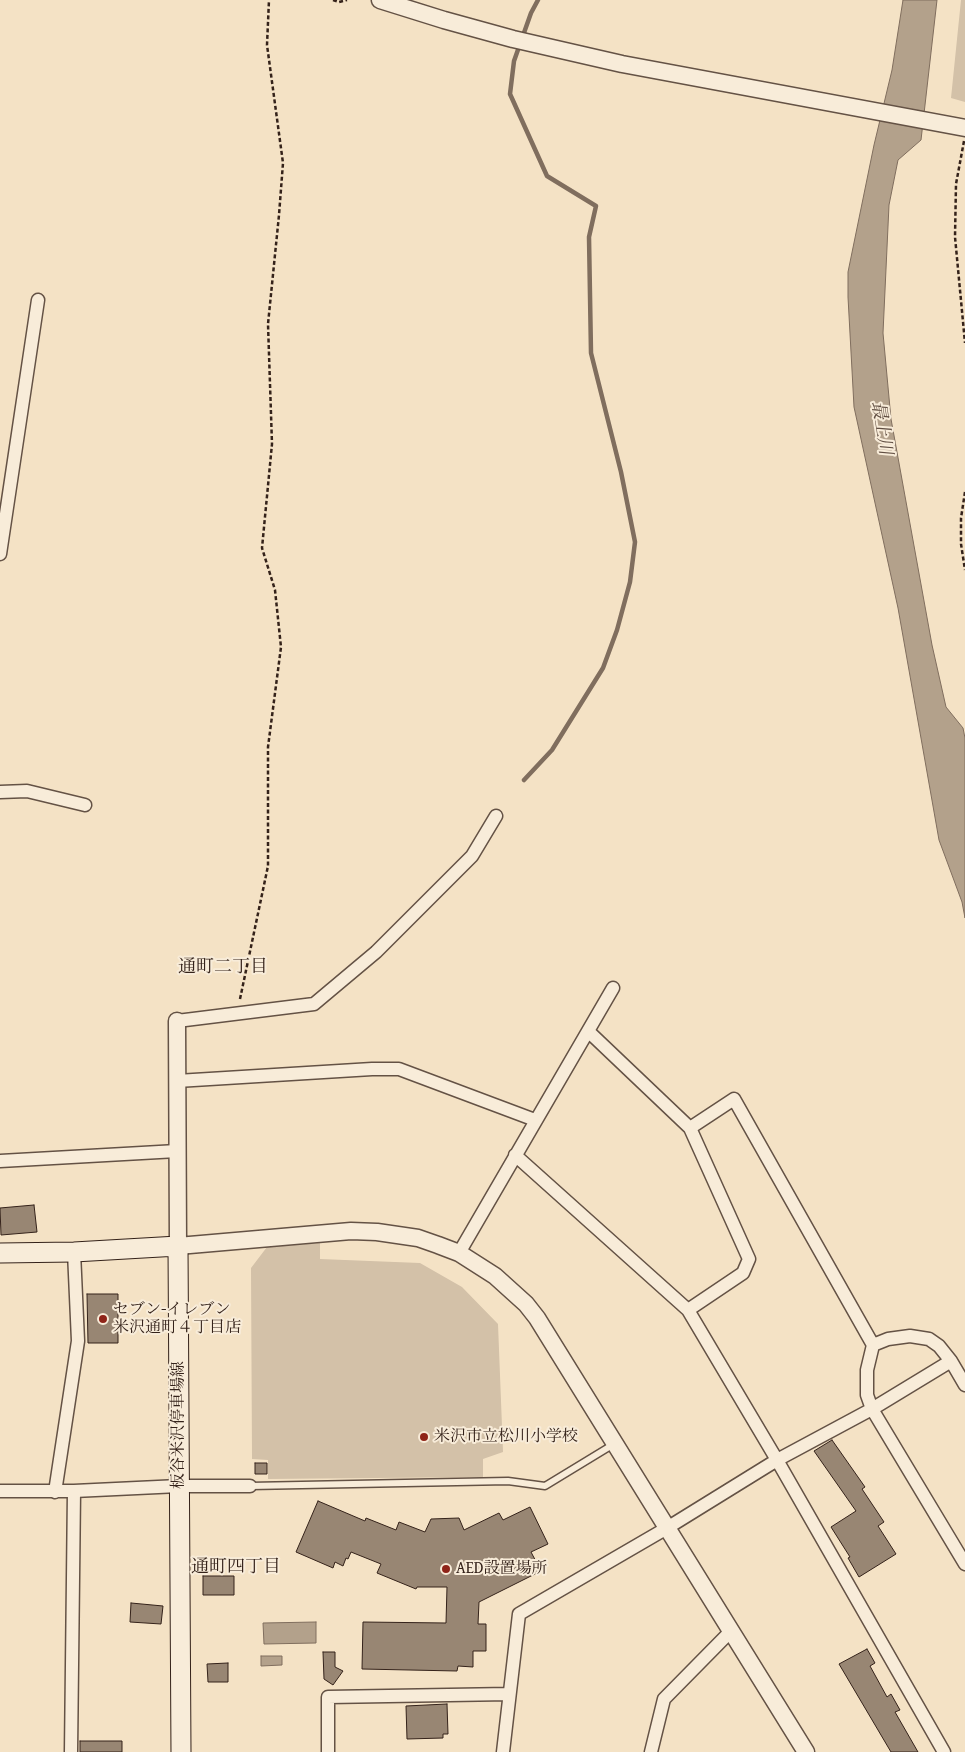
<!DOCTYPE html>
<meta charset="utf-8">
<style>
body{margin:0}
canvas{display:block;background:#f4e2c5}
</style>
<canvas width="965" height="1752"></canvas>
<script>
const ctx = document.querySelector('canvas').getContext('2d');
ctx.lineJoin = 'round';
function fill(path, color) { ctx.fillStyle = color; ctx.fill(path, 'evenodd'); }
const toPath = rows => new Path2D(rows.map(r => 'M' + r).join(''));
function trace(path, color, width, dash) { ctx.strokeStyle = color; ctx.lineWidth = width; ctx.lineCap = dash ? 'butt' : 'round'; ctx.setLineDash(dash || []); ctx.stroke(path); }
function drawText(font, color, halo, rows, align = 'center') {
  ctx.font = font + ' "Gentium Book Plus","Noto Serif JP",serif'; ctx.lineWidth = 4; ctx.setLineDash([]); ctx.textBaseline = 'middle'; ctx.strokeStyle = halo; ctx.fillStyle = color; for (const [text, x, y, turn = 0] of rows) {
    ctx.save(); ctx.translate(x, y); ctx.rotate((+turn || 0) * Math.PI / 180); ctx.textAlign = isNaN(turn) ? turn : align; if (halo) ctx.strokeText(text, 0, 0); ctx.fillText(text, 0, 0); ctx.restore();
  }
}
fill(toPath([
 [961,0,965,0,965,102,951,98],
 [320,1243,320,1259,420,1263,462,1287,498,1324,503,1452,483,1459,483,1477,268,1479,268,1460,252,1459,251,1268,267,1247]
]), '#d3c1a8');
const water = toPath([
 [903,0,937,0,921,140,898,160,889,205,883,333,891,419,932,645,946,707,963,728,965,738,965,918,962,902,939,840,898,608,854,407,848,297,848,272,874,145,892,70,903,0],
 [316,1622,316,1643,264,1644,263,1623,316,1622],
 [261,1656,282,1656,282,1665,261,1666,261,1656]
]);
fill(water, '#b3a18b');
trace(water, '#806e5e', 1);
trace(toPath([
 [524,780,552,750,603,668,617,630,630,582,635,542,621,472,591,353,589,237,596,206,547,176,510,94,514,61,531,13,538,0]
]), '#806e5e', 4.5);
const building = toPath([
 [34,1205,37,1232,1,1235,0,1208,34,1205],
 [87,1294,118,1294,118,1343,88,1343,87,1294],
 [832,1440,865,1487,862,1489,884,1522,878,1526,896,1554,859,1577,848,1558,850,1557,831,1527,856,1511,814,1451,832,1440],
 [255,1463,267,1463,267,1474,255,1474,255,1463],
 [318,1501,365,1521,366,1518,396,1530,399,1522,425,1532,431,1519,459,1518,464,1530,499,1513,503,1520,530,1507,548,1544,531,1552,541,1571,479,1602,478,1624,486,1624,486,1651,473,1651,473,1667,458,1666,457,1671,362,1669,363,1622,446,1623,447,1587,417,1587,416,1589,377,1573,381,1564,351,1552,348,1559,346,1558,343,1566,335,1562,333,1568,296,1552,318,1501],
 [203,1576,234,1576,234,1595,203,1595,203,1576],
 [131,1603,163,1606,161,1624,130,1622,131,1603],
 [867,1649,875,1663,870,1666,887,1697,891,1694,900,1710,895,1712,918,1752,891,1752,839,1664,867,1649],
 [323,1652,335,1652,335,1667,343,1671,333,1685,324,1679,323,1652],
 [228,1663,228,1682,208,1682,207,1664,228,1663],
 [447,1704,448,1734,443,1734,443,1738,407,1739,406,1706,447,1704],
 [80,1741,122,1741,122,1752,80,1752,80,1741]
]);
fill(building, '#988673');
trace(building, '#34221a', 1);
const service = toPath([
 [250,1486,508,1481,545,1486,614,1444]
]);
const minor = toPath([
 [0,554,38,300],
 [0,792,27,791,85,805],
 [177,1021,314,1004,376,952,472,856,496,816],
 [588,1031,690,1128,749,1259,743,1273,688,1310],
 [177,1081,372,1069,399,1069,535,1120],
 [690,1128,734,1099,873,1345,867,1370,867,1395,872,1409,965,1564],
 [515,1155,688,1310,777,1460,944,1752],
 [0,1161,177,1151],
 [459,1253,613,988],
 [873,1345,888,1339,910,1336,929,1339,939,1346,951,1361,965,1385],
 [0,1491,74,1491,179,1486,250,1486],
 [55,1492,78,1341,74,1252],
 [71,1752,74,1491],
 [328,1752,328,1697,509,1694],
 [503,1752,519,1614,667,1528,777,1460,872,1409,951,1361],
 [651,1752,664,1699,731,1631]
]);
const tertiary = toPath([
 [380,0,444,20,513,39,622,64,965,128],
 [177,1021,178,1246,351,1231,377,1232,418,1238,438,1245,459,1253,495,1276,526,1304,537,1318,806,1752]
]);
const secondary = toPath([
 [0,1253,74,1252,178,1246,181,1752]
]);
trace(service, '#645245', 9);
trace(minor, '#645245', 15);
trace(tertiary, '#645245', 19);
trace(secondary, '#34221a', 21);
trace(toPath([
 [333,0,339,2,347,0],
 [964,141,956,184,955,237,965,343],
 [965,492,961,518,961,544,965,570],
 [240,999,268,866,268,747,281,647,275,590,262,548,272,444,268,324,279,215,283,163,267,45,269,0]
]), '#34221a', 2.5, [4, 2.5]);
trace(service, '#f8ecd9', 6);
trace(minor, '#f8ecd9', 12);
trace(tertiary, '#f8ecd9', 16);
trace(secondary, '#f8ecd9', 19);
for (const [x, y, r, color] of [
 [103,1319,5,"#8f2418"],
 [424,1437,5,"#8f2418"],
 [446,1569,5,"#8f2418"]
]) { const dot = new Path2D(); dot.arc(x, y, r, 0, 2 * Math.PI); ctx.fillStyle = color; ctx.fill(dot); trace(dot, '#f8ecd9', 2); }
drawText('16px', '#34221a', '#f8ecd9', [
 ["セブン-イレブン",113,1310],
 ["米沢通町４丁目店",113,1328],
 ["米沢市立松川小学校",434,1437],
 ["AED設置場所",456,1569]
], 'left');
drawText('16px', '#34221a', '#f8ecd9', [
 ["板谷米沢停車場線",179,1425,-90]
]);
drawText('italic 18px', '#604e42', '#f8ecd9', [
 ["最上川",881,428,81]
]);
drawText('18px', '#34221a', '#f8ecd9', [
 ["通町二丁目",223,967],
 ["通町四丁目",236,1567]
]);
</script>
